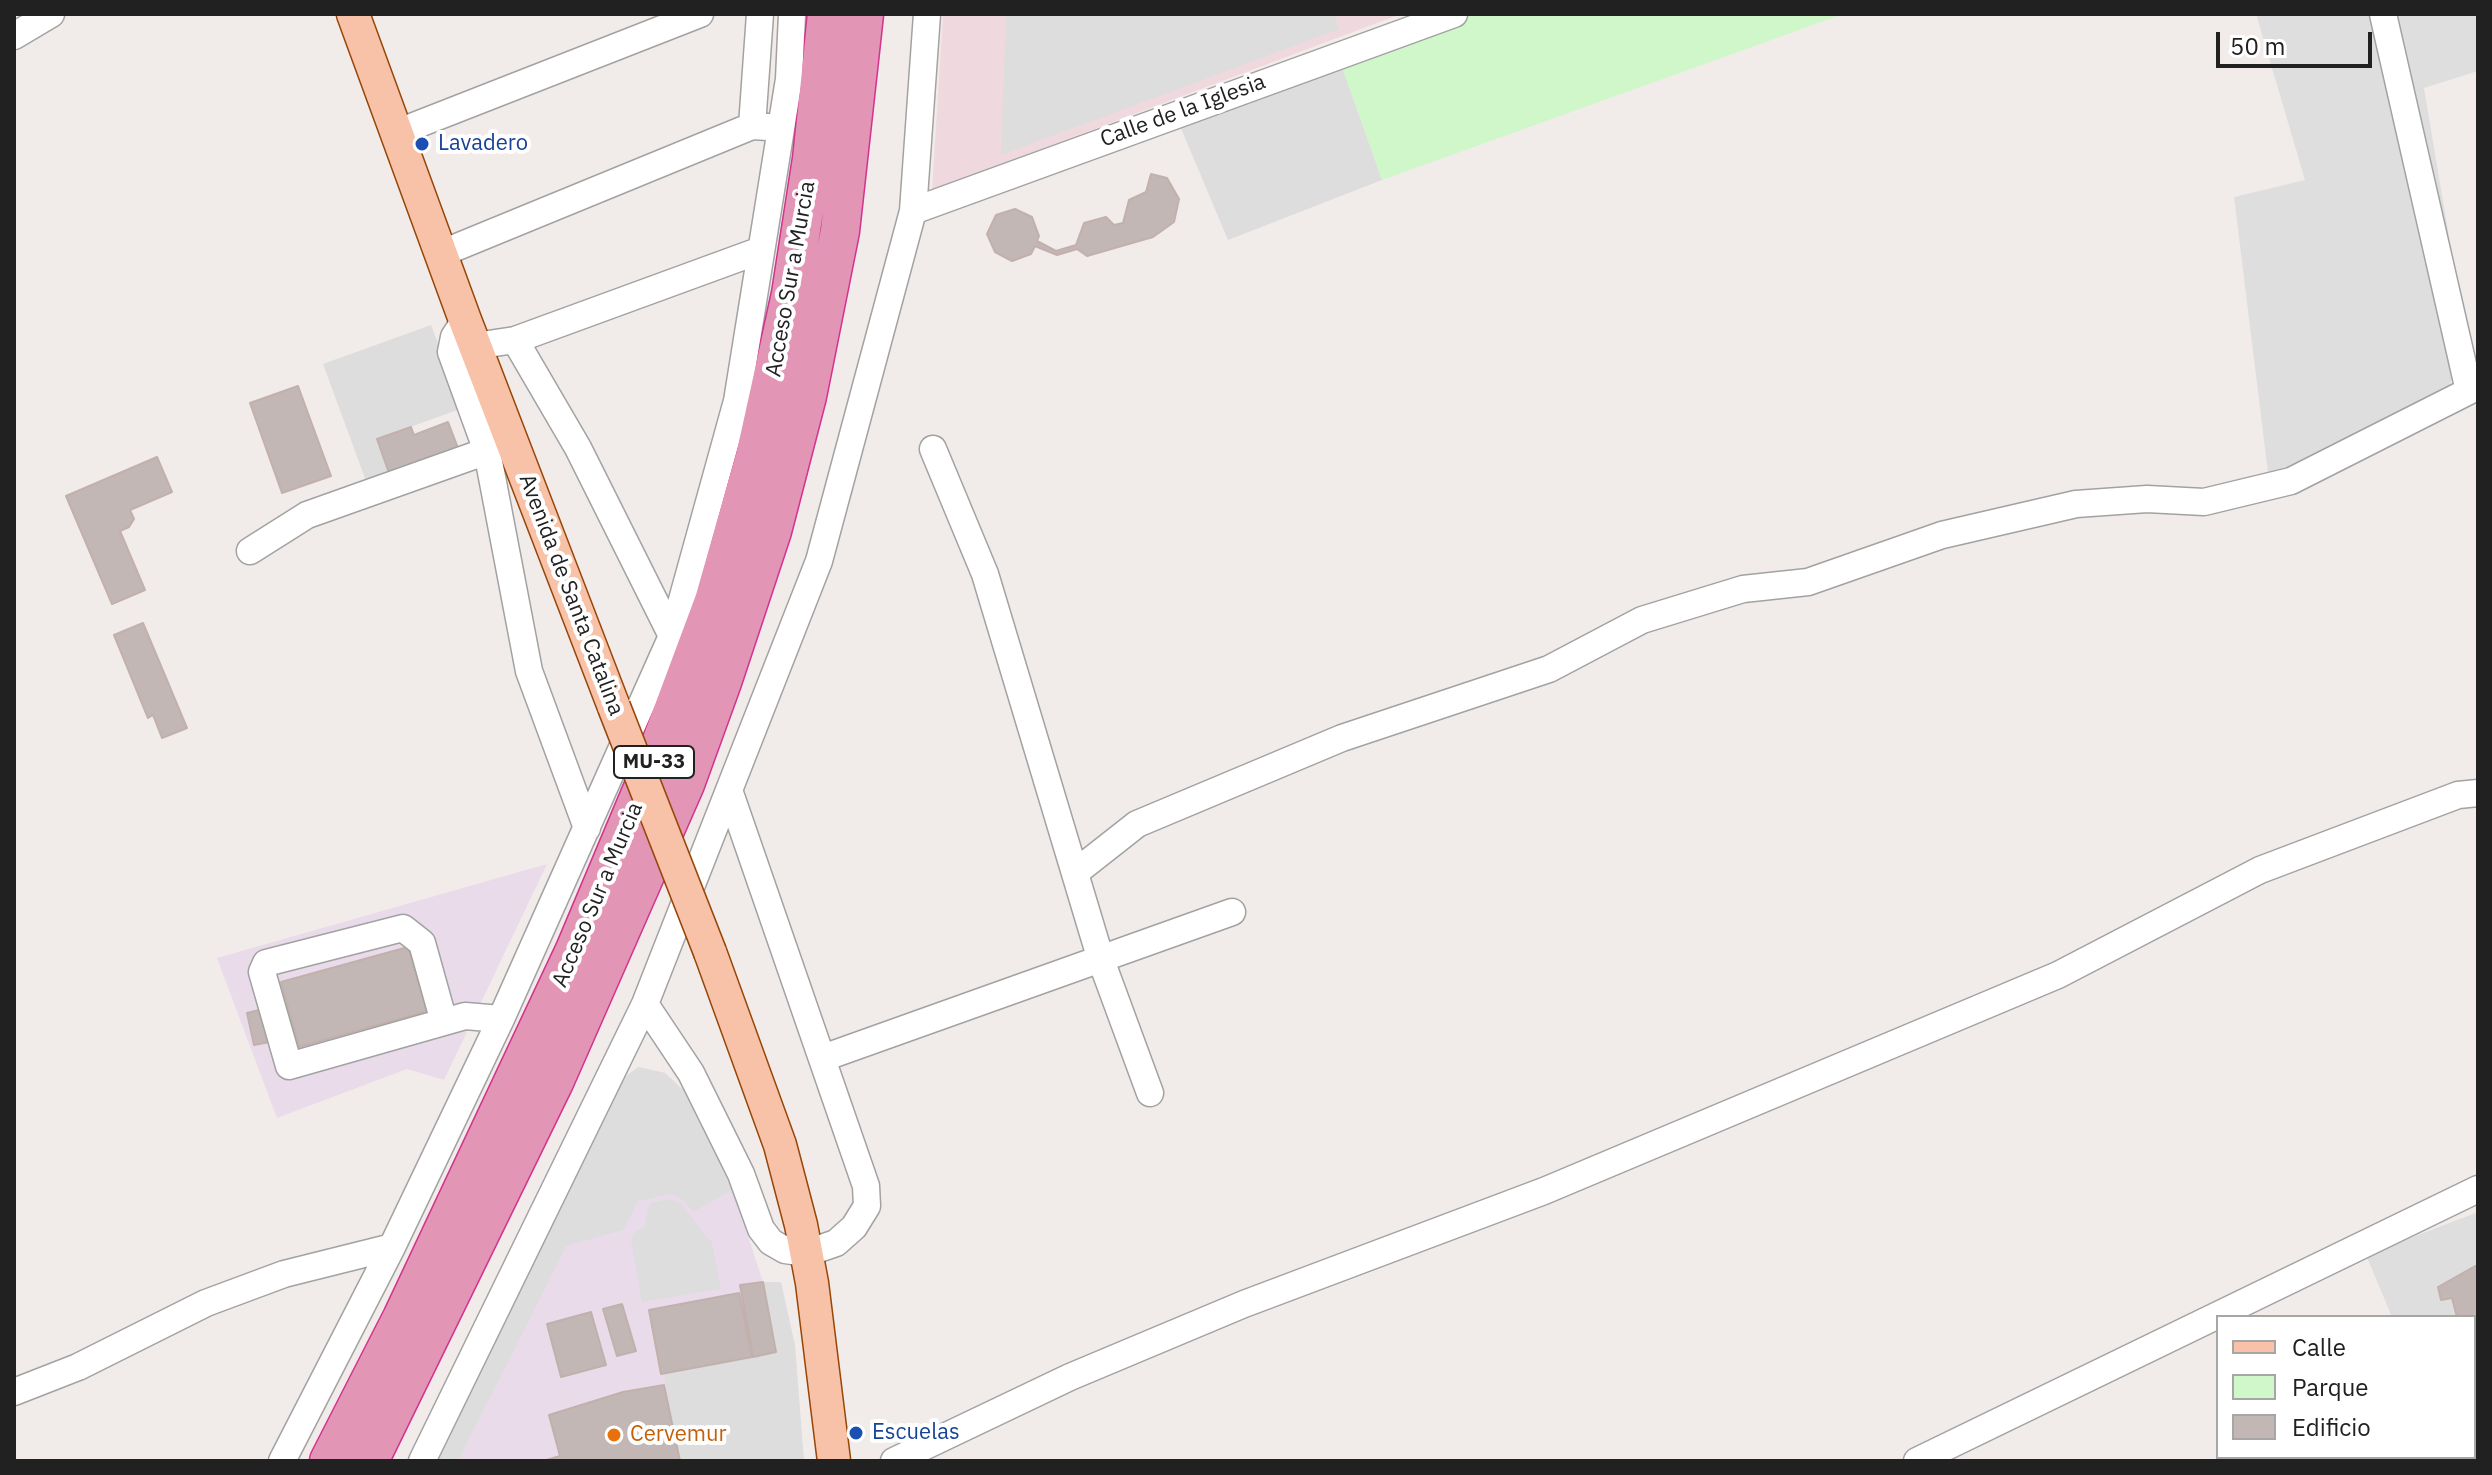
<!DOCTYPE html>
<style>
body{margin:0}
#map{position:relative;width:2492px;height:1475px;overflow:hidden;background:#f1ece9;font-family:"IBM Plex Sans",sans-serif}
canvas{display:block}
.frame{position:absolute;inset:0;border:16px solid #212121;pointer-events:none}
.legend{position:absolute;left:2216px;top:1315px;width:260px;height:144px;box-sizing:border-box;background:#fff;border:2px solid #a6a6a6;margin:0;padding:10px 14px;list-style:none;font-size:24px;color:#212121}
.legend li{display:flex;align-items:center;gap:16px;height:40px}
.legend b{width:40px;border:2px solid #a6a6a6}
.scale{position:absolute;left:2216px;top:32px;width:156px;height:36px;box-sizing:border-box;border:4px solid #212121;border-top:0;padding-left:10px;font-size:24px;line-height:28px;white-space:nowrap;color:#212121;-webkit-text-stroke:6px #fff;paint-order:stroke}
</style>
<div id="map">
<canvas width="2492" height="1475"></canvas>
<div class="frame"></div>
<ul class="legend">
<li><b style="height:10px;background:#f7c2a7"></b>Calle</li>
<li><b style="height:22px;background:#d0f7c9"></b>Parque</li>
<li><b style="height:22px;background:#c2b7b5"></b>Edificio</li>
</ul>
<div class="scale">50 m</div>
</div>
<script>
const ctx = document.querySelector('canvas').getContext('2d');
ctx.lineJoin = 'round';
function fill(path, color) { ctx.fillStyle = color; ctx.fill(path, 'evenodd'); }
const toPath = rows => new Path2D(rows.map(r => 'M' + r).join(''));
function trace(path, color, width, dash) { ctx.strokeStyle = color; ctx.lineWidth = width; ctx.lineCap = dash ? 'butt' : 'round'; ctx.setLineDash(dash || []); ctx.stroke(path); }
function drawText(font, color, halo, rows, align = 'center') {
  ctx.font = font + ' "IBM Plex Sans",sans-serif'; ctx.lineWidth = 8; ctx.setLineDash([]); ctx.textBaseline = 'middle'; ctx.strokeStyle = halo; ctx.fillStyle = color; for (const [text, x, y, turn = 0] of rows) {
    ctx.save(); ctx.translate(x, y); ctx.rotate((+turn || 0) * Math.PI / 180); ctx.textAlign = isNaN(turn) ? turn : align; if (halo) ctx.strokeText(text, 0, 0); ctx.fillText(text, 0, 0); ctx.restore();
  }
}
fill(toPath([
 [2256,14,2478,14,2478,71,2424,88,2465,332,2449,388,2269,481,2234,197,2305,180],
 [2478,1212,2478,1380,2474,1382,2474,1317,2392,1317,2366,1255]
]), '#dfdedf');
fill(toPath([
 [943,14,1401,14,932,190]
]), '#f0d9de');
fill(toPath([
 [547,864,444,1080,407,1069,277,1118,217,958],
 [638,1067,665,1073,683,1090,734,1193,763,1282,776,1349,792,1346,804,1461,434,1461]
]), '#e9dbea');
fill(toPath([
 [1454,14,1838,14,1838,16,1382,180,1338,56]
]), '#d0f7c9');
fill(toPath([
 [1006,14,1334,14,1339,29,1001,155],
 [1338,56,1382,180,1228,240,1175,114],
 [431,325,463,408,377,439,389,473,366,481,323,364],
 [638,1067,665,1073,683,1090,732,1190,693,1212,682,1199,671,1194,638,1201,623,1230,566,1246,458,1461,434,1461,617,1083],
 [669,1199,680,1203,712,1243,721,1289,642,1302,631,1240,635,1231,644,1228,650,1203],
 [763,1282,781,1282,795,1345,804,1461,680,1461,664,1374,786,1348,776,1350]
]), '#ddd');
const building = toPath([
 [1151,174,1167,178,1179,199,1174,222,1153,237,1087,256,1077,249,1057,255,1035,246,1031,254,1012,261,995,252,987,234,996,215,1015,209,1032,217,1039,236,1037,241,1056,251,1076,245,1084,223,1106,217,1114,225,1123,223,1129,200,1146,192,1151,174],
 [298,386,331,476,282,493,250,403,298,386],
 [448,422,458,448,389,473,377,439,411,427,414,435,448,422],
 [157,457,172,492,130,510,134,519,129,527,120,531,145,590,112,604,66,496,157,457],
 [143,623,187,728,162,738,153,715,148,718,114,635,143,623],
 [408,947,427,1011,299,1047,281,982,408,947],
 [267,1008,275,1041,254,1045,247,1013,267,1008],
 [2477,1265,2478,1268,2478,1334,2474,1332,2474,1317,2457,1317,2452,1298,2441,1300,2438,1287,2477,1265],
 [763,1282,776,1352,753,1357,740,1285,763,1282],
 [739,1293,752,1357,661,1374,649,1310,739,1293],
 [622,1304,636,1351,617,1356,603,1309,622,1304],
 [591,1312,606,1365,561,1377,547,1324,591,1312],
 [664,1385,680,1461,543,1461,560,1456,549,1415,623,1392,664,1385]
]);
fill(building, '#c2b7b5');
trace(building, '#c2b0ac', 2);
const minor = toPath([
 [760,14,752,126,768,127],
 [14,36,51,14],
 [396,133,700,14],
 [913,211,1454,14],
 [440,254,752,126],
 [465,320,454,337,451,352,487,451,529,671,587,828],
 [515,340,761,250],
 [475,346,515,340,578,448,672,636],
 [933,449,985,574,1101,960,1150,1093],
 [250,551,307,515,487,451],
 [1076,872,1137,824,1342,738,1549,669,1642,620,1743,589,1808,582,1942,535,2076,504,2147,499,2204,502,2291,481,2469,391,2383,14],
 [645,1004,691,1073,741,1174,761,1229,771,1242,785,1250,807,1253,836,1243,854,1227,867,1206,866,1186,730,793],
 [444,1022,422,943,403,928,266,963,262,972,289,1066,465,1016,501,1019],
 [823,1058,1232,912],
 [14,1392,78,1367,206,1303,284,1274,392,1247],
 [282,1461,392,1247,501,1019,672,636,737,401,789,79,792,14],
 [422,1461,645,1004,819,561,913,211,927,14],
 [894,1461,1070,1377,1244,1304,1544,1191,2058,975,2260,870,2458,795,2478,793],
 [1917,1461,2478,1189]
]);
const major = toPath([
 [353,14,465,320,614,707],
 [710,952,780,1145,801,1225,812,1283,834,1461]
]);
const highway = toPath([
 [329,1461,402,1318,575,950,654,762,714,601,755,457,791,294,812,159,827,14],
 [369,1461,554,1082,685,784,722,682,772,531,807,396,840,231,864,14]
]);
trace(minor, '#a2a2a2', 29);
trace(major, '#974608', 35);
trace(highway, '#d3328e', 41);
trace(minor, '#fff', 26);
trace(major, '#f7c2a7', 32);
trace(highway, '#e395b6', 38);
const majorBridge = toPath([
 [614,707,710,952]
]);
trace(majorBridge, '#974608', 35, []);
trace(majorBridge, '#f7c2a7', 32);
for (const [x, y, r, color] of [
 [422,144,8,"#1a4fb4"],
 [856,1433,8,"#1a4fb4"],
 [614,1435,8,"#e8710a"]
]) { const dot = new Path2D(); dot.arc(x, y, r, 0, 2 * Math.PI); ctx.fillStyle = color; ctx.fill(dot); trace(dot, '#fff', 3); }
for (const [x, y, w] of [
 [654,762,80]
]) { const box = new Path2D(); box.roundRect(x - w / 2, y - 16, w, 32, 6); ctx.fillStyle = '#fff'; ctx.fill(box); trace(box, '#212121', 2); }
drawText('bold 20px', '#212121', null, [
 ["MU-33",654,762]
]);
drawText('22px', '#212121', '#fff', [
 ["Calle de la Iglesia",1183,111,-20],
 ["Acceso Sur a Murcia",791,279,-80],
 ["Avenida de Santa Catalina",571,595,69],
 ["Acceso Sur a Murcia",598,895,-67]
]);
drawText('22px', '#164399', '#fff', [
 ["Lavadero",438,144],
 ["Escuelas",872,1433]
], 'left');
drawText('22px', '#c56008', '#fff', [
 ["Cervemur",630,1435]
], 'left');
</script>
